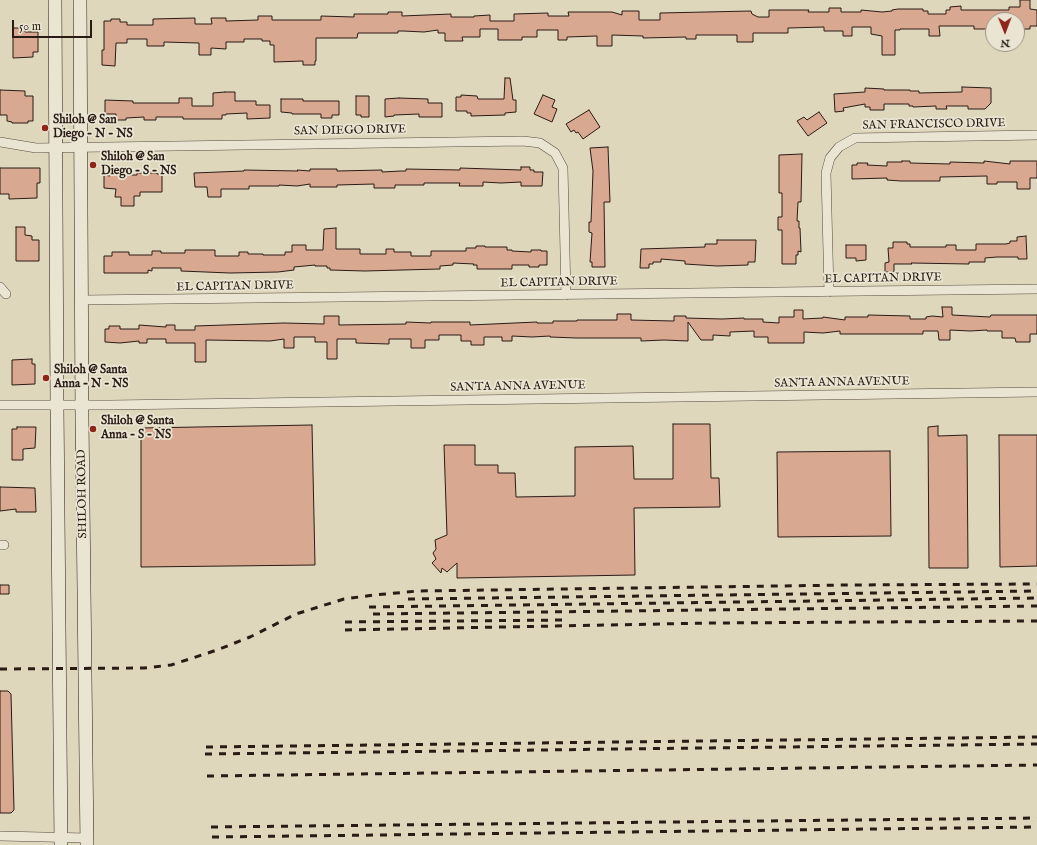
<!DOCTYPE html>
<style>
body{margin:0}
#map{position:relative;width:1037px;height:845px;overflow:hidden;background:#dfd7bc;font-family:"IM FELL English",serif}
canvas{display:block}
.north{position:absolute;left:985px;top:12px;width:40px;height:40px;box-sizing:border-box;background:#eae5d3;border:1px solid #9d9487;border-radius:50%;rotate:179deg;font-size:11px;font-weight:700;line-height:16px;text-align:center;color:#2a1b15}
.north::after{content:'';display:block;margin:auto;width:14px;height:18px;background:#8f2418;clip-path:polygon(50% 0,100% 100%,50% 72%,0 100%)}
.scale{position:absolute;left:12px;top:20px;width:80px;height:18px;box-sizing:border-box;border:2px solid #2a1b15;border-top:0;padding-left:5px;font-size:12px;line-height:14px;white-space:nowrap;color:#2a1b15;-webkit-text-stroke:3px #eae5d3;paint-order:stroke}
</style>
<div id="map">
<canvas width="1037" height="845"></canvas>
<div class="north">N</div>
<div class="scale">50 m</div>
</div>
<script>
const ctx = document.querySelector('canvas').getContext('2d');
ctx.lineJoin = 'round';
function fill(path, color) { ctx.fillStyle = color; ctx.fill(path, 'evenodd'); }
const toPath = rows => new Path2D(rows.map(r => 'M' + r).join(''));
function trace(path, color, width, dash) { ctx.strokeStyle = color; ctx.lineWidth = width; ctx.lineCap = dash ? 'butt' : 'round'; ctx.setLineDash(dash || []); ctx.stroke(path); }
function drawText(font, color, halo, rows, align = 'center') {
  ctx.font = font + ' "IM FELL English",serif'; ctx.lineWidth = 3.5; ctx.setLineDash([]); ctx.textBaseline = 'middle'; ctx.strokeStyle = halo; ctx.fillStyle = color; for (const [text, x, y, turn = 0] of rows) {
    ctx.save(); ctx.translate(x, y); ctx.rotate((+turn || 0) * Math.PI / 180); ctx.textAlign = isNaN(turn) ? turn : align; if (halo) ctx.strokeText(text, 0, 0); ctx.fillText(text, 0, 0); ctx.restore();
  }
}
const building = toPath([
 [1020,0,1030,0,1030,9,1037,10,1037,26,1030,26,1030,29,1017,29,1017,20,993,20,993,29,974,29,974,26,939,26,940,36,929,36,929,29,900,29,900,30,895,30,895,55,882,55,882,36,871,34,871,27,852,27,852,36,843,36,843,31,824,31,824,27,788,28,788,33,753,33,753,42,737,42,737,35,696,35,696,39,686,39,686,37,643,38,643,36,612,35,612,46,597,46,597,36,567,37,567,40,558,40,558,30,537,30,537,37,522,37,522,40,498,40,498,29,480,29,480,37,462,37,463,41,445,41,445,33,438,33,438,30,424,32,403,31,398,31,398,33,358,33,357,38,316,38,316,61,315,61,315,65,303,65,303,61,274,62,274,45,270,45,270,41,262,41,262,39,244,39,244,42,226,42,226,49,211,48,211,55,199,55,199,43,164,42,164,46,147,46,147,39,127,39,127,43,116,43,115,66,102,65,102,50,104,50,104,21,111,21,111,19,120,19,120,22,127,22,127,25,153,25,153,19,195,18,195,24,212,24,211,18,226,18,226,21,258,20,258,16,272,16,272,20,321,20,321,16,354,17,354,14,388,14,388,12,402,12,402,16,451,14,451,17,474,17,474,16,490,15,490,21,514,21,514,14,548,13,548,16,569,16,568,12,612,12,622,15,622,11,639,11,639,20,660,20,660,13,751,11,752,14,758,17,769,17,769,10,809,10,808,12,829,12,829,8,841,8,841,12,861,12,861,10,882,12,892,11,892,10,898,9,923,9,923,11,928,11,928,14,946,14,946,10,950,10,950,7,961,6,961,10,1009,10,1009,7,1020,7,1020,0],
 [13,28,25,28,25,32,38,32,38,52,33,52,33,57,13,58,13,28],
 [505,78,510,78,513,100,516,100,516,112,505,113,505,115,471,116,471,113,467,113,467,111,456,111,456,97,461,97,461,95,477,96,478,99,504,99,505,78],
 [962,87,991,88,991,103,985,109,968,109,968,106,946,106,947,109,936,109,936,106,913,107,913,106,909,106,909,104,884,104,884,110,870,110,870,107,865,107,865,104,843,108,844,111,835,112,834,94,865,92,865,88,884,89,884,90,910,90,910,91,919,91,919,93,962,92,962,87],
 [0,90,25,91,25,96,33,96,33,121,28,121,28,123,12,123,12,122,7,121,7,115,0,115,0,90],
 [225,92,235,92,235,101,256,101,256,105,270,105,270,118,247,119,247,113,226,114,226,115,222,115,222,119,183,119,183,117,156,117,156,120,144,120,144,117,126,118,126,120,116,120,116,114,105,114,105,100,133,101,133,103,179,103,179,98,192,98,192,106,213,106,213,93,225,92],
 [543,95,555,100,552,107,557,109,552,122,534,114,543,95],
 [356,96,369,96,369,117,361,117,361,115,356,115,356,96],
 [399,98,428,99,428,103,442,103,442,117,419,117,419,114,394,115,394,116,385,117,385,99,399,98],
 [281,99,303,99,303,101,339,101,339,115,332,115,332,118,321,118,321,114,292,114,292,113,281,112,281,99],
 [589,110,600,127,583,139,578,132,576,133,574,130,571,132,566,124,589,110],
 [819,112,827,123,808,136,797,121,804,117,807,120,819,112],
 [608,147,610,202,604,202,605,267,592,267,592,262,590,262,592,233,589,232,589,222,591,222,593,171,590,148,608,147],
 [802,154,801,202,798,202,797,221,799,221,799,228,800,228,801,252,798,251,798,255,796,255,796,264,782,264,782,230,778,230,778,217,782,217,782,193,779,193,779,155,802,154],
 [902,161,910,161,910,163,950,164,950,162,984,163,984,161,1010,164,1010,161,1037,161,1037,178,1030,178,1030,189,1017,189,1017,182,997,182,997,184,987,184,987,176,940,177,940,181,901,181,887,180,887,178,852,179,852,165,857,165,857,163,868,163,867,165,887,166,887,162,902,162,902,161],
 [521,167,530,167,530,170,534,170,534,172,543,172,542,186,521,186,521,182,501,183,483,182,483,186,459,186,460,183,424,183,424,185,395,185,395,188,374,188,374,184,337,185,337,187,310,187,310,184,297,186,279,185,279,186,249,186,249,189,221,189,221,197,208,197,207,187,195,187,194,173,244,171,244,170,298,171,297,170,310,171,310,169,337,169,337,171,382,170,382,172,401,171,406,171,406,169,460,170,460,168,521,170,521,167],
 [0,168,40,168,40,183,37,183,37,198,9,199,9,194,0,194,0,168],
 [110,172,120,172,120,175,137,175,137,173,157,173,157,174,162,174,162,192,140,192,140,196,134,196,134,206,121,206,121,197,115,197,116,189,104,188,104,175,110,176,110,172],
 [16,227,25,227,25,235,32,236,32,240,39,240,39,261,16,261,16,227],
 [336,228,336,249,360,249,360,254,386,254,386,249,394,249,394,252,411,252,411,256,431,256,431,251,466,251,466,248,476,248,476,246,485,246,485,247,507,247,507,250,512,250,512,251,531,252,531,250,541,250,541,251,547,251,547,265,539,265,539,267,529,267,529,265,512,265,512,269,477,269,477,265,473,265,474,264,453,263,453,265,440,266,440,269,365,271,330,270,330,268,327,268,327,266,315,266,315,265,294,267,294,270,278,272,230,273,181,271,181,268,152,268,152,271,148,270,148,273,104,273,104,256,112,256,112,252,129,252,129,255,152,255,152,251,161,251,161,253,185,253,185,250,215,250,215,256,239,256,239,252,248,252,248,254,263,254,263,255,285,255,285,252,292,252,292,245,306,245,306,250,323,250,324,229,336,228],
 [1026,236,1027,259,1018,259,1018,257,997,257,985,258,985,262,969,262,969,264,911,263,912,264,894,264,894,272,885,272,885,263,889,262,888,248,893,248,893,242,907,242,907,244,910,244,910,247,946,247,946,245,956,245,956,250,976,250,976,244,1006,244,1010,243,1010,241,1017,241,1017,237,1026,236],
 [717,240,756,240,755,262,748,262,748,265,717,266,685,264,685,261,661,259,661,262,653,262,653,264,649,264,649,268,640,268,641,249,705,247,705,244,717,244,717,240],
 [846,245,866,245,866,260,856,261,856,258,846,258,846,245],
 [942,307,952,307,952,315,990,317,991,315,1037,315,1037,334,1030,334,1030,342,1016,342,1015,338,1002,338,1002,331,987,331,987,330,970,331,950,330,950,340,939,340,938,331,923,331,923,334,840,334,840,331,823,333,804,332,804,343,768,343,768,337,754,337,754,331,730,332,730,336,713,335,713,340,701,340,688,322,688,341,664,340,641,341,641,338,577,338,550,337,550,336,532,337,512,336,512,341,502,341,502,337,484,337,484,345,471,345,471,341,461,341,461,335,439,335,439,340,425,340,425,348,411,348,411,339,389,339,389,344,356,343,356,339,337,339,337,359,327,359,327,342,315,342,315,337,294,337,294,348,284,348,284,339,270,341,206,340,206,362,195,362,195,343,166,343,166,339,147,339,147,343,139,343,139,341,120,343,105,342,105,329,109,329,109,326,120,326,120,329,139,329,139,325,166,327,166,325,175,325,175,330,195,330,195,326,284,323,324,324,324,316,339,316,339,325,406,324,406,322,431,323,431,322,470,322,470,325,537,322,537,323,553,323,553,321,577,321,577,320,617,320,617,314,631,314,631,320,674,321,674,316,686,316,686,318,722,319,744,318,744,319,763,319,763,322,779,323,779,317,794,317,794,310,803,310,803,319,823,318,823,317,845,320,845,317,868,317,868,315,910,316,910,319,926,319,926,317,932,316,943,317,942,307],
 [32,359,32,364,35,364,35,384,12,385,12,360,32,359],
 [673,424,710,424,711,478,719,478,720,507,634,508,635,575,457,578,457,563,447,572,442,568,441,573,432,563,436,559,433,553,436,549,435,540,447,535,444,445,475,445,475,465,498,465,498,473,515,473,516,497,575,496,575,447,633,446,634,479,673,479,673,424],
 [312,425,315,565,141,567,141,428,312,425],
 [938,426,938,436,967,435,968,568,929,568,928,427,938,426],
 [17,427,36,427,35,448,23,449,23,460,12,460,12,429,17,429,17,427],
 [999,435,1037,435,1037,566,1000,567,999,435],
 [890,451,891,536,778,537,777,452,890,451],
 [0,487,35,488,36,512,16,512,16,509,0,511,0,487],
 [0,585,9,585,9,594,0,594,0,585],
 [0,691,8,691,11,694,14,810,11,813,0,813,0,691]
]);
fill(building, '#d9a891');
trace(building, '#2a1b15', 1);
const minor = toPath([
 [0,142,36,148,523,141,540,143,555,153,563,168,566,295],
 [0,287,6,294],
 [829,292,826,173,830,158,839,147,855,138,1037,135],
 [82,300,1037,289],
 [0,405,110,405,1037,392],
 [0,545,4,545],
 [0,836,87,838]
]);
const secondary = toPath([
 [55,0,57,405,61,845],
 [80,0,82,419,87,845]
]);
trace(minor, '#574a3f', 10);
trace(secondary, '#2a1b15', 14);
trace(minor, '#eae5d3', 9);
trace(secondary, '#eae5d3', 13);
trace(toPath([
 [408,599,1037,591],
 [369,607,1037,598],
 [373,614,1037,606],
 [345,622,567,620],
 [345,630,712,623,1037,621],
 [0,669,144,668,171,665,217,650,250,637,296,614,344,599,374,595,418,591,849,585,1037,584],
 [206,747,1037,737],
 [205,754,1037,744],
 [207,776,1037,765],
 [211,827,1037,818],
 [212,837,1037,827]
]), '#2a1b15', 3, [7, 7]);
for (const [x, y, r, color] of [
 [45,128,4,"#8f2418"],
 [93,165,4,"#8f2418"],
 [46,378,4,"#8f2418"],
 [93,429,4,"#8f2418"]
]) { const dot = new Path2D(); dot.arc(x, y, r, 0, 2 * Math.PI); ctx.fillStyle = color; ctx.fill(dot); trace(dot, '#eae5d3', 1.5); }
drawText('bold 12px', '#2a1b15', '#eae5d3', [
 ["Shiloh @ San",53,121],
 ["Diego - N - NS",53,135],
 ["Shiloh @ San",101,158],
 ["Diego - S - NS",101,172],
 ["Shiloh @ Santa",54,371],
 ["Anna - N - NS",54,385],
 ["Shiloh @ Santa",101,422],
 ["Anna - S - NS",101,436]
], 'left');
drawText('12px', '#2a1b15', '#eae5d3', [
 ["SAN FRANCISCO DRIVE",934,125,-1],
 ["SAN DIEGO DRIVE",350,131,-1],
 ["EL CAPITAN DRIVE",883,279,-1],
 ["EL CAPITAN DRIVE",559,283,-1],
 ["EL CAPITAN DRIVE",235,287,-1],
 ["SANTA ANNA AVENUE",842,383,-1],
 ["SANTA ANNA AVENUE",518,387,-1],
 ["SHILOH ROAD",83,494,-91]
]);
</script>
